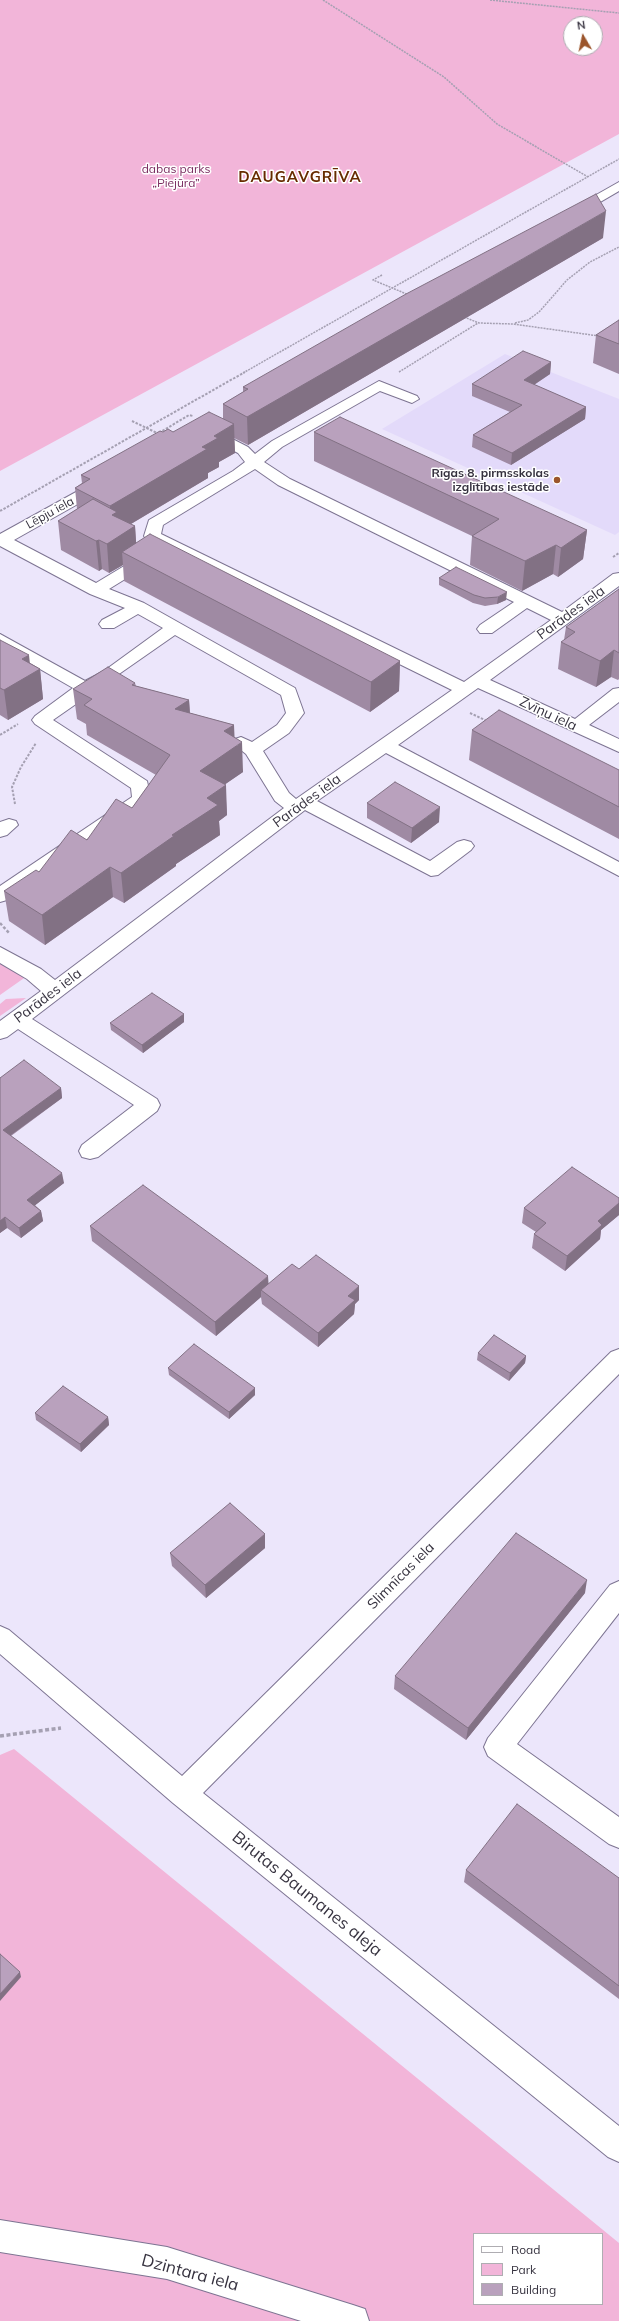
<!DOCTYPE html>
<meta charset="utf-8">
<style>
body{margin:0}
#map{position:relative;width:619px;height:2321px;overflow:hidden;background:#ece6fb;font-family:Mulish,sans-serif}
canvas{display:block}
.legend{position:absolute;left:473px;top:2233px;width:130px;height:72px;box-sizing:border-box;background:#fff;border:1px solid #afadb2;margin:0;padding:5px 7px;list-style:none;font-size:12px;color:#36323f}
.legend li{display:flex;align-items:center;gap:8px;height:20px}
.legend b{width:20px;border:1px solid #afadb2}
.north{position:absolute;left:563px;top:16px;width:40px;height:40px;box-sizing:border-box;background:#fff;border:1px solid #afadb2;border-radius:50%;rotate:351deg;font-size:11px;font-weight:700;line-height:16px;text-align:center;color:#36323f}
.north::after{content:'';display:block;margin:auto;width:14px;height:18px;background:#9b552b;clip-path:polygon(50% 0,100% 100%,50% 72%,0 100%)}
</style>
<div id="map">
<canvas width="619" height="2321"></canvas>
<ul class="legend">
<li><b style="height:5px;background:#fff"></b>Road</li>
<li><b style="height:11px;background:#f2b5d9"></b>Park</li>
<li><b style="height:11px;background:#b9a1bd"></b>Building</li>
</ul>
<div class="north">N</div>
</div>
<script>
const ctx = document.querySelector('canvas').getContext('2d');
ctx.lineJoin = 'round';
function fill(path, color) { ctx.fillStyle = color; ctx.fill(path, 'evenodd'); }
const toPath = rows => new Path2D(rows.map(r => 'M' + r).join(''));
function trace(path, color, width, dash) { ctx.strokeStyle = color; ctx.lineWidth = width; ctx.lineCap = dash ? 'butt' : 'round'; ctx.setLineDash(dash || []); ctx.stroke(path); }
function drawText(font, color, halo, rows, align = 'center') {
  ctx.font = font + ' Mulish,sans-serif'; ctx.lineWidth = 3; ctx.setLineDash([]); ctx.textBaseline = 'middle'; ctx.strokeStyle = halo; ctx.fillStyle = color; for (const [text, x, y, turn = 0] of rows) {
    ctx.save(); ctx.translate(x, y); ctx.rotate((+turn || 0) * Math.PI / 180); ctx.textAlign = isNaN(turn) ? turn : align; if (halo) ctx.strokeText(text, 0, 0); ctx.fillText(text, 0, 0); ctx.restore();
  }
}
fill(toPath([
 [505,354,619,399,619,532,615,535,382,429]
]), '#e3dafa');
fill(toPath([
 [0,0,619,0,619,134,0,471],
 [571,24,595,24,595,48,571,48],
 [0,962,27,976,0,995],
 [26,998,0,1016,0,1004,6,999],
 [14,1749,619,2243,619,2321,0,2321,0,1755],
 [474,2234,602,2234,602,2304,474,2304]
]), '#f2b5d9');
const minor = toPath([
 [619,182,619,191,578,215,573,216,566,212,619,182],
 [379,381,417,396,419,399,412,403,380,391,282,447,264,462,290,479,562,612,613,574,619,573,619,586,490,680,575,719,613,689,619,688,619,702,589,725,619,739,619,752,478,688,398,745,619,862,619,876,386,753,317,801,430,861,457,842,464,840,471,842,474,846,471,850,438,875,431,876,305,810,32,1019,157,1099,160,1105,157,1111,98,1157,90,1159,82,1157,79,1151,82,1145,134,1105,18,1029,7,1037,0,1039,0,1021,41,991,27,979,0,963,0,947,41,969,55,980,284,808,275,801,246,754,232,743,235,739,241,737,252,742,277,725,286,713,281,695,175,635,53,720,147,781,151,799,149,803,7,900,0,902,0,886,132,797,131,788,35,724,32,720,35,716,73,688,0,646,0,634,85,681,104,671,163,628,138,614,114,628,102,628,99,624,102,620,125,608,90,594,0,546,0,534,96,481,108,481,110,484,108,487,14,540,96,583,144,554,156,554,158,557,156,560,109,589,144,603,295,688,304,713,289,733,263,751,289,793,296,799,452,690,146,539,144,536,149,520,233,471,245,462,238,453,203,435,200,432,203,429,213,429,248,447,255,454,272,441,379,381],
 [255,469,278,485,514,602,480,625,477,629,480,633,492,633,527,608,551,620,464,682,161,534,163,525,255,469],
 [9,819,16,821,18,825,7,835,0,837,0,822,9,819],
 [619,1349,619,1374,203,1793,619,2126,619,2162,608,2157,173,1803,0,1654,0,1626,9,1630,182,1776,611,1352,619,1349],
 [619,1581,619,1613,517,1744,619,1817,619,1848,609,1844,488,1756,484,1747,488,1738,610,1585,619,1581],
 [0,2220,167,2247,353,2305,365,2309,369,2321,301,2321,167,2279,0,2252,0,2220]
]);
trace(minor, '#7d7492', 2);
trace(toPath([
 [323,0,444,77,497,124,588,177],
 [490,0,619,13],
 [382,275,373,280,409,295],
 [464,317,479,323,513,324,599,336],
 [515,323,528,320,539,312,567,280,590,262,619,247],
 [399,372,478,323],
 [243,373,619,159]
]), '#a5a0b2', 1.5, [2, 1]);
trace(toPath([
 [132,421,159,434],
 [159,433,189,415,193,416],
 [0,511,245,372],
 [613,557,619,553],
 [470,713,487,721],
 [0,735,18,724],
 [15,804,12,787,21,767,36,743]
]), '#a5a0b2', 2, [2.5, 1.5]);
trace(toPath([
 [0,923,9,933]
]), '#a5a0b2', 2.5, [3, 2]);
trace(toPath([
 [0,1736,61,1728]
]), '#a5a0b2', 3.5, [4, 2.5]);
fill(minor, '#fff');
fill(toPath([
 [603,238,248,445,234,438,235,453,219,462,219,467,208,473,208,478,131,524,135,526,136,543,400,661,399,691,370,712,124,581,123,565,109,573,102,569,99,571,61,550,58,521,77,509,75,488,82,483,81,475,163,432,173,432,223,419,223,404,243,392,243,387],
 [619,320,619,374,593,363,596,335],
 [551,362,550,374,534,385,586,407,585,419,511,465,472,447,473,435,510,412,472,396,472,384],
 [314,432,587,530,583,559,558,577,553,574,522,591,470,565,472,536,314,461],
 [439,578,506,600,497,604,485,606,473,603,439,585],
 [619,589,619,679,618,680,611,677,596,687,558,669,561,642,564,640,566,627],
 [0,640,30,663,40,669,43,699,8,720,0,715],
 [135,683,136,686,189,700,190,713,234,725,234,737,243,772,225,784,227,815,219,821,220,835,176,864,176,866,124,903,113,897,45,945,9,921,4,891,39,872,132,808,156,775,87,735,86,724,77,719,73,689],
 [472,730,619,770,619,839,469,760],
 [367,803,439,822,411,843,367,818],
 [184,1014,184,1022,143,1053,111,1030,110,1023],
 [0,1078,61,1088,62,1098,11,1136,64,1183,35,1205,41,1211,43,1221,21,1238,7,1228,0,1233],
 [619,1198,619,1215,601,1230,600,1239,565,1271,532,1248,534,1234,536,1232,522,1223,524,1208],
 [90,1226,268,1284,299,1269,359,1300,355,1304,354,1314,318,1347,262,1304,261,1297,216,1336,92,1241],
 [478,1353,526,1356,525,1363,509,1381,477,1360],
 [168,1368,255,1388,255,1395,229,1419,169,1375],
 [35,1413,108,1417,109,1425,81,1452,36,1420],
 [265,1534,265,1548,206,1598,172,1566,170,1553],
 [585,1593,466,1740,394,1689,395,1676],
 [466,1870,619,1878,619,1999,464,1882]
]), '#9f8aa3');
fill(toPath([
 [606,211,603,238,248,445,247,417],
 [551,362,550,374,523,392,524,380],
 [586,407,585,419,511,465,512,453],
 [234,424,235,453,219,462,219,467,208,473,208,478,119,531,135,526,137,556,122,552,123,565,109,573,107,544,112,535,110,506,202,447,214,436],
 [587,530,583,559,558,577,561,548],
 [99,540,102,569,99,571,96,541],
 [556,545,553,574,522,591,525,561],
 [507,592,506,600,497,604,498,597],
 [614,650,611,677,596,687,600,661],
 [29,655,31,674,40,669,43,699,8,720,4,690,22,659],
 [400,661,399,691,370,712,371,682],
 [189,700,191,730,175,709],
 [234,725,235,747,242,742,243,772,201,801,200,771,224,731],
 [226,785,227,815,219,821,220,835,176,864,176,866,124,903,121,873,172,835,207,798],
 [440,807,439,822,411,843,412,828],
 [110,867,113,897,45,945,42,915],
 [184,1014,184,1022,143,1053,142,1045],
 [61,1088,62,1098,4,1140,3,1130],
 [62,1173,64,1183,29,1210,27,1200],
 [619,1203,619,1215,601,1230,600,1239,565,1271,567,1256,598,1221],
 [41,1211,43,1221,21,1238,19,1228],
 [5,1217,7,1228,0,1233,0,1221],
 [268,1276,269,1290,261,1290,261,1297,216,1336,215,1322],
 [359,1286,359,1300,355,1304,354,1314,318,1347,318,1333,348,1296],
 [526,1356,525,1363,509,1381,510,1373],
 [255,1388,255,1395,229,1419,229,1412],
 [108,1417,109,1425,81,1452,80,1444],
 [265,1534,265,1548,206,1598,205,1585],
 [587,1580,585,1593,466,1740,468,1728],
 [20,1972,21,1977,0,2001,0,1994]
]), '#827184');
const building = toPath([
 [596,194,606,211,247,417,223,404,248,389,243,387,406,294,596,194],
 [619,320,619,344,596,335,619,320],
 [523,351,551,362,524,380,586,407,512,453,473,435,522,405,472,384,523,351],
 [209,412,234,424,214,436,218,438,202,447,207,449,110,506,75,488,90,479,81,475,160,431,163,432,168,429,173,432,209,412],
 [340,417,587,530,561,548,556,545,525,561,472,536,499,519,314,432,340,417],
 [93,499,117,512,112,515,135,526,107,544,99,540,96,541,58,521,93,499],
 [150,534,400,661,371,682,122,552,150,534],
 [456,567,507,592,498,597,485,598,474,595,439,578,456,567],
 [619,589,619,653,614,650,600,661,561,642,575,632,566,627,619,589],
 [0,640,29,655,22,659,40,669,4,690,0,688,0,640],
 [108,667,135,683,132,685,189,700,175,709,234,725,224,731,242,742,200,771,226,785,207,798,218,805,172,835,174,836,121,873,110,867,42,915,4,891,36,870,39,872,71,830,87,840,116,799,132,808,170,755,84,705,92,699,73,689,108,667],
 [499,710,619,770,619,807,472,730,499,710],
 [395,782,440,807,412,828,367,803,395,782],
 [152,993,184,1014,142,1045,110,1023,152,993],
 [24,1060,61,1088,3,1130,62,1173,27,1200,41,1211,19,1228,5,1217,0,1221,0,1078,24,1060],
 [572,1167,619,1198,619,1203,598,1221,602,1225,567,1256,534,1234,546,1223,524,1208,572,1167],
 [143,1185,268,1276,215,1322,90,1226,143,1185],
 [316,1255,359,1286,348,1296,355,1300,318,1333,261,1290,292,1264,299,1269,316,1255],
 [494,1335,526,1356,510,1373,478,1353,494,1335],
 [194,1344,255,1388,229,1412,168,1368,194,1344],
 [63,1386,108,1417,80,1444,35,1413,63,1386],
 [230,1503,265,1534,205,1585,170,1553,230,1503],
 [516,1533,587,1580,468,1728,395,1676,516,1533],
 [517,1804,619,1878,619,1986,466,1870,517,1804],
 [0,1954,20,1972,0,1994,0,1954]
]);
fill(building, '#b9a1bd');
trace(building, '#827184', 1);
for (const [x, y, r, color] of [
 [557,480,4,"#9b552b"]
]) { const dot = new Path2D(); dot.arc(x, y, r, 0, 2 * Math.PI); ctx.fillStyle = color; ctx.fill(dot); trace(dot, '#fff', 1.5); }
drawText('12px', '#7b2d61', '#fff', [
 ["dabas parks",176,169],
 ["„Piejūra”",176,183]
]);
drawText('bold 12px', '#36323f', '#fff', [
 ["Rīgas 8. pirmsskolas",549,473],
 ["izglītības iestāde",549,487]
], 'right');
drawText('12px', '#36323f', '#fff', [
 ["Lēpju iela",50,513,-29]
]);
drawText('14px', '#36323f', '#fff', [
 ["Parādes iela",571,613,-36],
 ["Zvīņu iela",548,714,25],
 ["Parādes iela",307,801,-36],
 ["Parādes iela",48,996,-37],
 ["Slimnīcas iela",401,1576,-45]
]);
ctx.letterSpacing = '1px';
drawText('bold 15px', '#672b00', '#fff', [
 ["DAUGAVGRĪVA",300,177]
]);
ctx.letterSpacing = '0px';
drawText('17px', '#36323f', '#fff', [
 ["Birutas Baumanes aleja",307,1894,39],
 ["Dzintara iela",190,2273,15]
]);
</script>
